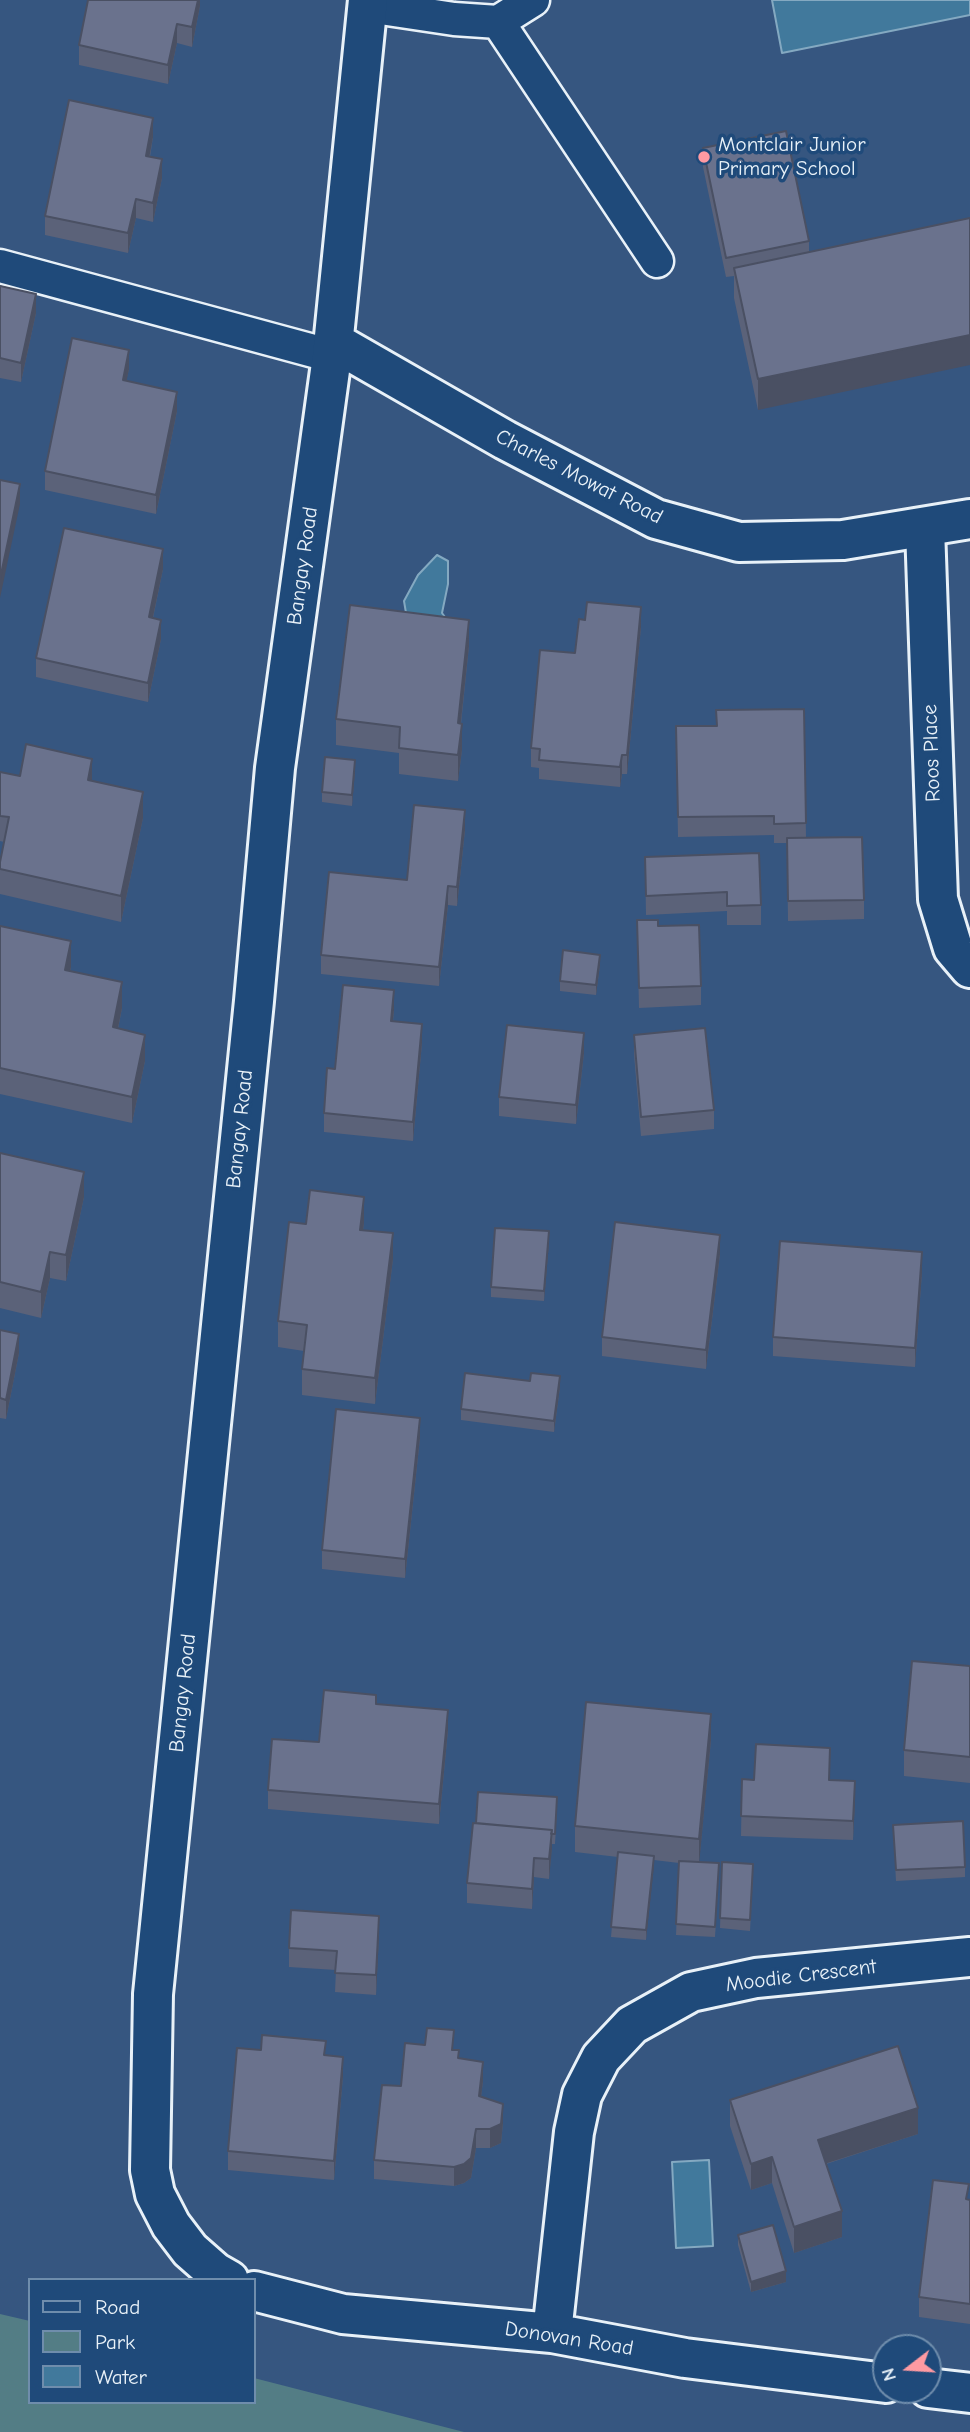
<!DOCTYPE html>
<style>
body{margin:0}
#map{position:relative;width:970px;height:2432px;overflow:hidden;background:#365680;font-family:"Comic Neue",sans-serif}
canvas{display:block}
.legend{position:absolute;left:28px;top:2278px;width:228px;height:126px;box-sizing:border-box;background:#1f4a7a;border:2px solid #6f8dac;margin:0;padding:9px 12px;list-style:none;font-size:21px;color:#e8f1f8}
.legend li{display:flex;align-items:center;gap:14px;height:35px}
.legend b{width:35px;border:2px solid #6f8dac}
.north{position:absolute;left:872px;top:2334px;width:70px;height:70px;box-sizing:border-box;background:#1f4a7a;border:2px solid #6f8dac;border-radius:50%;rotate:253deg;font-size:19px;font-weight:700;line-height:28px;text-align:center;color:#e8f1f8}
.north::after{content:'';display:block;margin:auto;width:24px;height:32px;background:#ff9aa2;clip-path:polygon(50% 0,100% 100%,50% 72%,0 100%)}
</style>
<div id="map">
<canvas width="970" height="2432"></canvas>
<ul class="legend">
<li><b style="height:9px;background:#1f4a7a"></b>Road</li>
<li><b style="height:19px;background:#537d85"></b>Park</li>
<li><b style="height:19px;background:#41799c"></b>Water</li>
</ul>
<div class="north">N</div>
</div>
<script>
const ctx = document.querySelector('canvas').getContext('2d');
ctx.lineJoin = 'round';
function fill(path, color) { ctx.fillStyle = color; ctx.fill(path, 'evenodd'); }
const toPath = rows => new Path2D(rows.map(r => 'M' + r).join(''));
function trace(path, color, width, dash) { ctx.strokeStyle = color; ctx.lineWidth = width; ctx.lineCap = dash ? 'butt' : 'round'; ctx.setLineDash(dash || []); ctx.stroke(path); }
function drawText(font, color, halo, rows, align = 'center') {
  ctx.font = font + ' "Comic Neue",sans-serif'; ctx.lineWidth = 7; ctx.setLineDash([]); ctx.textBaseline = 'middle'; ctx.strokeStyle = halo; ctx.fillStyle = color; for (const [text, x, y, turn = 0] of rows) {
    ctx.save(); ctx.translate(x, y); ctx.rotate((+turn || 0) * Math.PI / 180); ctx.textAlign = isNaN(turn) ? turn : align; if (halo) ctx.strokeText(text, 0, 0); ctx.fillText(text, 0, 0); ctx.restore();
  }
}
fill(toPath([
 [0,2314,30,2321,30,2402,254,2402,254,2378,464,2432,0,2432]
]), '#537d85');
const water = toPath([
 [772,0,970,0,970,15,782,53,772,0],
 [437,555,448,561,448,584,442,613,451,625,406,613,404,601,418,575,437,555],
 [709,2160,713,2246,676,2248,672,2162,709,2160]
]);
fill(water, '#41799c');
trace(water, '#84a9c1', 2);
const lane = toPath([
 [367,6,454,19,498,22,533,0],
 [498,22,657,261],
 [0,266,332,356]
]);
const street = toPath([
 [334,342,505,440,656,519,739,542,843,540,970,519],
 [925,528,938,899,953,948,970,968],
 [229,2280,215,2272,190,2250,171,2225,155,2194,150,2170,153,1994,254,1001,275,768,332,356,368,0],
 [254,2291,343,2314,552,2333,685,2358,886,2383],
 [552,2333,574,2132,582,2095,601,2058,632,2025,691,1992,756,1978,970,1957],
 [928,2388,970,2393]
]);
trace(lane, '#e8f1f8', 37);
trace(street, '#e8f1f8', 44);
trace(lane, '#1f4a7a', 32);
trace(street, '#1f4a7a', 38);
fill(toPath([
 [200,0,200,6,192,47,177,43,168,84,79,65,79,45],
 [153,137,150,157,162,178,153,222,136,218,128,253,45,235,45,216],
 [703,148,809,241,809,252,758,410,734,298,734,276,726,277,703,167],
 [0,286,36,313,21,382,0,378],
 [129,369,126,381,177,411,156,514,45,490,45,471],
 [163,569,153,618,161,639,148,702,36,677,36,658],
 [641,627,627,774,622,774,620,787,539,779,539,768,531,767,531,748,575,653],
 [469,646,461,724,462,750,458,781,399,774,399,753,336,745,336,719],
 [804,709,806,838,864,900,864,919,788,921,787,843,774,843,774,835,678,837,676,726,716,726,716,710],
 [355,770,352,806,322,802,322,792],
 [0,772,20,776,92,781,143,818,121,922,0,894,0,869,4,842,0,841],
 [465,830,457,906,448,905,439,986,321,974,321,955],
 [645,857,761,905,761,925,727,925,727,911,646,915],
 [637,920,658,926,701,986,701,1005,639,1008],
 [0,926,71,967,70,971,122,1008,118,1029,145,1061,132,1123,0,1094],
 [600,965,596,995,560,991,560,981],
 [394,1010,393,1021,422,1043,413,1141,324,1132,324,1113,335,1069],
 [634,1035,714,1110,714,1129,641,1136,634,1054],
 [584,1053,576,1124,499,1116,499,1097],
 [0,1153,84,1197,66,1281,50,1278,41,1318,0,1308],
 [364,1223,363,1230,393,1259,375,1404,302,1395,302,1369,304,1351,278,1347,278,1321,306,1224],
 [549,1242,544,1301,491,1297,491,1287],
 [720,1254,706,1369,602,1356,602,1337],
 [922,1272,915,1367,773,1356,773,1337],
 [0,1330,19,1353,6,1419,0,1418],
 [530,1381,560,1387,554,1432,461,1420,461,1409],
 [420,1438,405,1578,322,1569,322,1550],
 [970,1666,970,1783,904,1776,904,1750],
 [376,1704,448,1730,439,1824,268,1809,268,1790,319,1742],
 [711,1740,699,1862,719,1873,715,1937,676,1935,679,1863,654,1860,646,1940,611,1937,618,1857,575,1852,575,1826],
 [742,1779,830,1780,855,1800,853,1840,741,1836],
 [557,1808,555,1844,552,1844,549,1879,534,1877,532,1909,467,1903,467,1883,476,1823],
 [893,1825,965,1867,965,1877,896,1881],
 [722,1862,753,1874,750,1931,720,1928],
 [379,1935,376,1995,335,1992,336,1970,289,1967,289,1948],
 [454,2050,459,2059,483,2081,481,2097,503,2123,501,2143,490,2148,476,2148,471,2178,464,2183,454,2186,374,2179,374,2160,401,2086],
 [326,2055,343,2076,334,2180,228,2170,228,2151],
 [730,2100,918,2134,826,2164,842,2237,794,2253,772,2183,751,2190,730,2126],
 [969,2200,970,2200,970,2324,919,2317,919,2297],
 [738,2235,786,2282,751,2292,738,2245]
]), '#5b6279');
fill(toPath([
 [198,0,200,0,200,6,192,47,192,27],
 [177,24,177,43,168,84,168,65],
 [153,118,153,137,146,175,146,156],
 [162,159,162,178,153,222,153,203],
 [136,199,136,218,128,253,128,233],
 [36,294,36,313,21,382,21,363],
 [970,335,970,365,758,410,758,379],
 [129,350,129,369,123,399,123,380],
 [177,392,177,411,156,514,156,495],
 [20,484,20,504,0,598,0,579],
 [163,549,163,569,149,636,149,617],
 [641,607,641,627,627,774,627,755],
 [161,620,161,639,148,702,148,683],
 [469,620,469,646,458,749,458,723],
 [462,724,462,750,458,781,458,755],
 [622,755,622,774,620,787,620,767],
 [92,759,92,785,88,780],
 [355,760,355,770,352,806,352,795],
 [143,792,143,818,121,922,121,896],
 [465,810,465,830,457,906,457,887],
 [448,886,448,905,439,986,439,967],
 [71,941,71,967,65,996,65,970],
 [600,955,600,965,596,995,596,985],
 [122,982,122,1008,113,1053,113,1027],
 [394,990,394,1010,391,1040,391,1021],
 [422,1024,422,1043,413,1141,413,1122],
 [584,1033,584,1053,576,1124,576,1105],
 [145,1035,145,1061,132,1123,132,1097],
 [84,1172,84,1197,66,1281,66,1255],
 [364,1197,364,1223,360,1255,360,1230],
 [549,1231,549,1242,544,1301,544,1291],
 [393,1233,393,1259,375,1404,375,1378],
 [720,1235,720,1254,706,1369,706,1350],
 [50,1252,50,1278,41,1318,41,1292],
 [922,1252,922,1272,915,1367,915,1348],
 [19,1334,19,1353,6,1419,6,1400],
 [560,1376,560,1387,554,1432,554,1421],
 [420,1418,420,1438,405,1578,405,1559],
 [448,1710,448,1730,439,1824,439,1804],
 [711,1714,711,1740,699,1865,699,1839],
 [855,1781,855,1800,853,1840,853,1821],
 [552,1830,552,1849,549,1879,549,1859],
 [654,1856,654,1866,646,1940,646,1930],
 [534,1858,534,1877,532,1909,532,1889],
 [379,1916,379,1935,376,1995,376,1975],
 [343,2057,343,2076,334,2180,334,2161],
 [483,2062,483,2081,479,2115,479,2096],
 [503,2104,503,2123,501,2143,490,2148,490,2129],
 [918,2108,918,2134,818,2166,818,2140],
 [476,2129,476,2148,471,2178,464,2183,454,2186,454,2167],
 [772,2157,772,2183,751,2190,751,2164],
 [842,2211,842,2237,794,2253,794,2227],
 [786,2271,786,2282,751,2292,751,2282]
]), '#4a5063');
const building = toPath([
 [88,0,198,0,192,27,177,24,168,65,79,45,88,0],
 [69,100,153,118,146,156,162,159,153,203,136,199,128,233,45,216,69,100],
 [786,131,809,241,726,258,703,148,786,131],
 [970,218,970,335,758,379,734,268,970,218],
 [0,286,36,294,21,363,0,358,0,286],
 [72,338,129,350,123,380,177,392,156,495,45,471,72,338],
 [0,480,20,484,0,579,0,480],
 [64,528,163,549,149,617,161,620,148,683,36,658,64,528],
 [587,602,641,607,627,755,622,755,620,767,539,760,540,749,531,748,540,650,575,653,579,619,585,620,587,602],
 [350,605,469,620,458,723,462,724,458,755,399,748,400,727,336,719,350,605],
 [804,709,806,823,774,824,774,816,678,817,676,726,717,726,716,710,804,709],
 [26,744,92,759,88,780,143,792,121,896,0,869,0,862,9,817,0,816,0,772,20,776,26,744],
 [325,757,355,760,352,795,322,792,325,757],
 [414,805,465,810,457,887,448,886,439,967,321,955,329,872,407,880,414,805],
 [862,837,864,900,788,901,787,838,862,837],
 [759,853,761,905,727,906,727,892,646,896,645,857,759,853],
 [637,920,658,920,658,926,699,925,701,986,639,988,637,920],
 [0,926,71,941,65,970,122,982,113,1027,145,1035,132,1097,0,1068,0,926],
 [563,950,600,955,596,985,560,981,563,950],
 [343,985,394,990,391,1021,422,1024,413,1122,324,1113,327,1068,335,1069,343,985],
 [507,1025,584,1033,576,1105,499,1097,507,1025],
 [705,1028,714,1110,641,1117,634,1035,705,1028],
 [0,1153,84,1172,66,1255,50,1252,41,1292,0,1282,0,1153],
 [310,1190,364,1197,360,1230,393,1233,375,1378,302,1369,307,1325,278,1321,289,1222,306,1224,310,1190],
 [615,1222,720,1235,706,1350,602,1337,615,1222],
 [495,1228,549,1231,544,1291,491,1287,495,1228],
 [780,1241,922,1252,915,1348,773,1337,780,1241],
 [0,1330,19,1334,6,1400,0,1398,0,1330],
 [465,1373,530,1381,531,1373,560,1376,554,1421,461,1409,465,1373],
 [336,1409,420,1418,405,1559,322,1550,336,1409],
 [912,1661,970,1666,970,1757,904,1750,912,1661],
 [324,1690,376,1695,376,1704,448,1710,439,1804,268,1790,272,1739,319,1742,324,1690],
 [586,1702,711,1714,699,1839,575,1826,586,1702],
 [756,1744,830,1748,829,1780,855,1781,853,1821,741,1816,742,1779,754,1780,756,1744],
 [478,1792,557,1797,555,1834,551,1834,552,1830,476,1823,478,1792],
 [963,1821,965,1867,896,1870,893,1825,963,1821],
 [473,1823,552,1830,549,1859,534,1858,532,1889,467,1883,473,1823],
 [618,1852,654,1856,646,1930,611,1927,618,1852],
 [679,1861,719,1863,715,1927,676,1924,679,1861],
 [722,1862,753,1864,750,1920,720,1918,722,1862],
 [291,1910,379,1916,376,1975,335,1973,337,1951,289,1948,291,1910],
 [427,2028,454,2030,452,2050,459,2050,458,2058,483,2062,479,2096,503,2104,501,2124,490,2129,476,2129,471,2158,464,2164,454,2167,374,2160,382,2085,401,2086,405,2043,425,2045,427,2028],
 [262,2035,326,2041,324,2055,343,2057,334,2161,228,2151,237,2048,261,2050,262,2035],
 [898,2046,918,2108,818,2140,842,2211,794,2227,772,2157,751,2164,730,2100,898,2046],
 [933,2180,969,2184,966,2199,970,2200,970,2304,919,2297,933,2180],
 [773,2225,786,2271,751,2282,738,2235,773,2225]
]);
fill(building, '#6a728d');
trace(building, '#4a5063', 2);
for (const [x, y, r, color] of [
 [704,157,7,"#ff9aa2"]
]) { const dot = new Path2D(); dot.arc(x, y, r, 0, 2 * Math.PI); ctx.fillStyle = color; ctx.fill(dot); trace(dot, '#1f4a7a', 2.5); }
drawText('21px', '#e8f1f8', '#1f4a7a', [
 ["Montclair Junior",718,145],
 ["Primary School",718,169]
], 'left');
drawText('21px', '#e8f1f8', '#1f4a7a', [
 ["Charles Mowat Road",579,477,27],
 ["Bangay Road",303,566,-82],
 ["Roos Place",932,753,-92],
 ["Bangay Road",240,1129,-84],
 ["Bangay Road",183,1693,-84],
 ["Moodie Crescent",801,1976,-7],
 ["Donovan Road",569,2339,9]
]);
</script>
